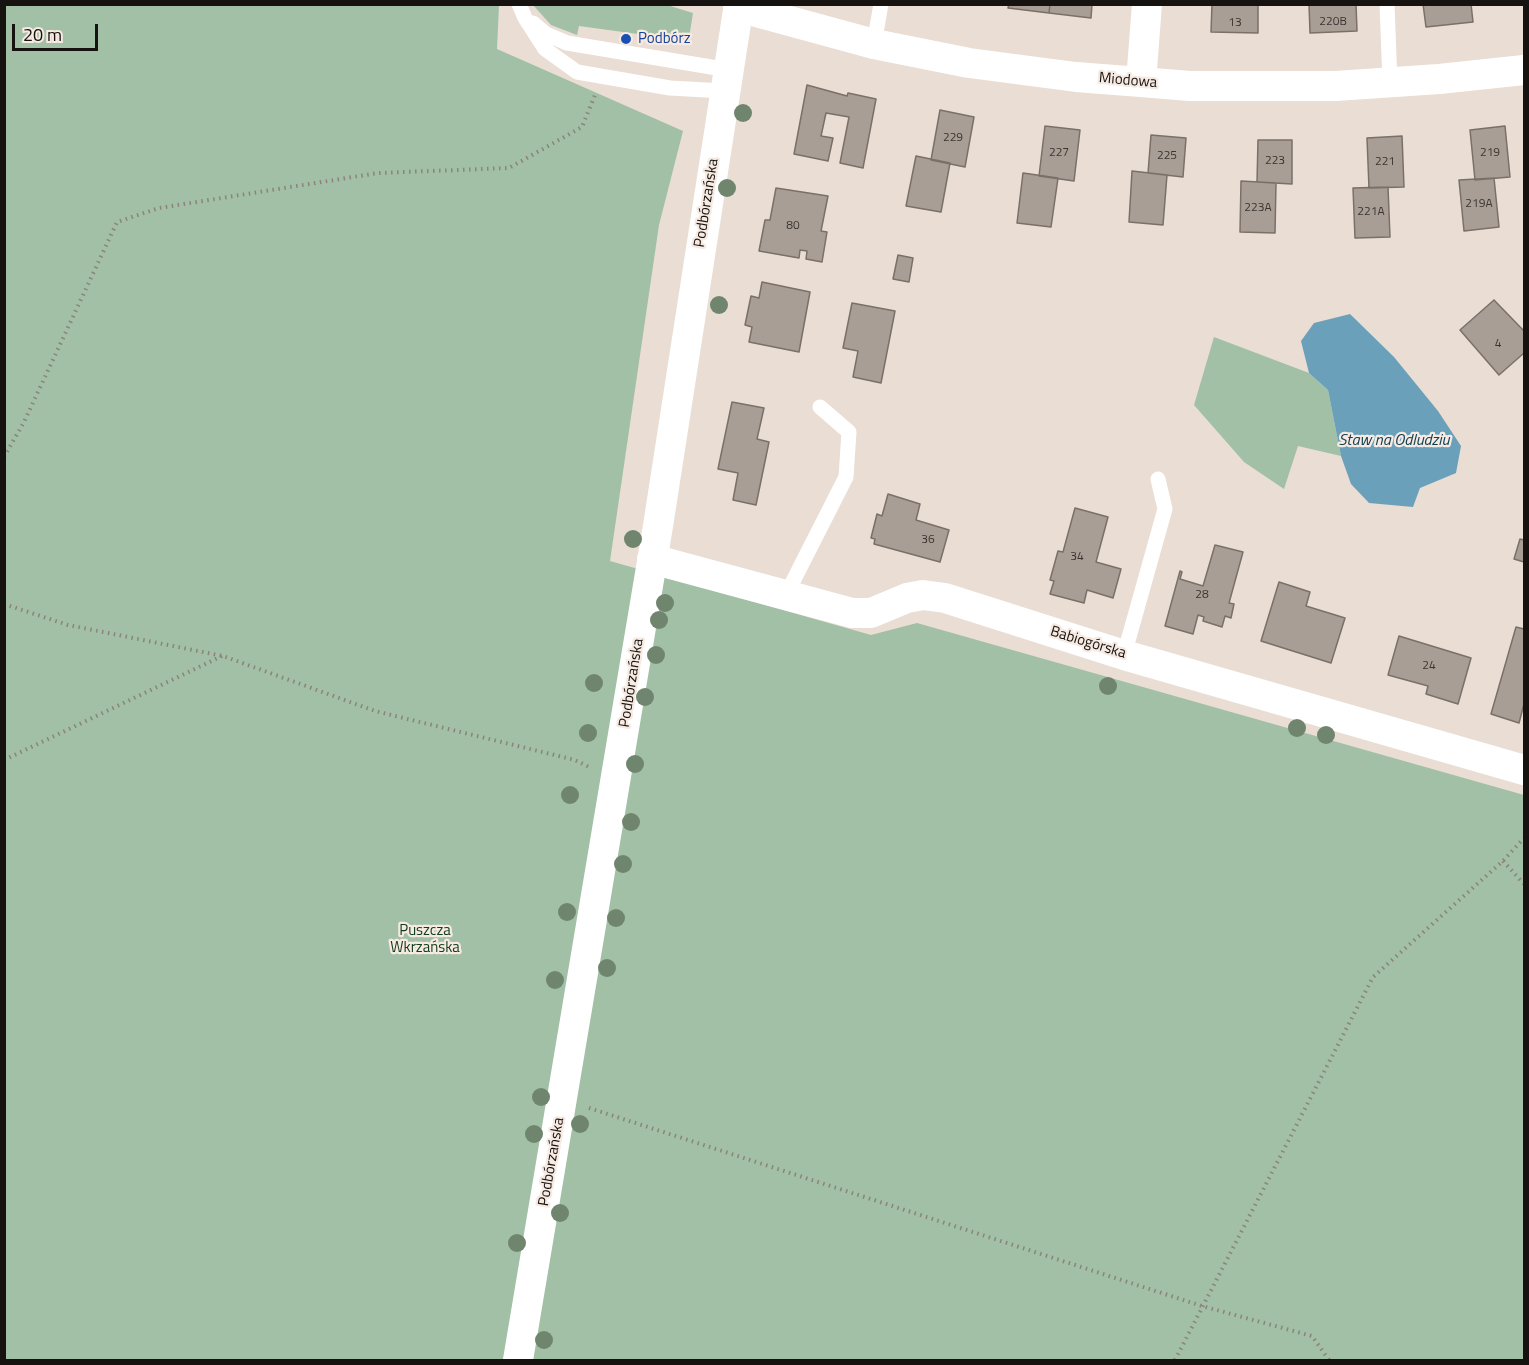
<!DOCTYPE html>
<meta charset="utf-8">
<style>
body{margin:0}
#map{position:relative;width:1529px;height:1365px;overflow:hidden;background:#e9ddd4;font-family:"Titillium Web",sans-serif}
canvas{display:block}
.frame{position:absolute;inset:0;border:6px solid #16120f;pointer-events:none}
.scale{position:absolute;left:12px;top:24px;width:86px;height:27px;box-sizing:border-box;border:3px solid #16120f;border-top:0;padding-left:8px;font-size:18px;line-height:21px;white-space:nowrap;color:#16120f;-webkit-text-stroke:4px #f6eae2;paint-order:stroke}
</style>
<div id="map">
<canvas width="1529" height="1365"></canvas>
<div class="frame"></div>
<div class="scale">20 m</div>
</div>
<script>
const ctx = document.querySelector('canvas').getContext('2d');
ctx.lineJoin = 'round';
function fill(path, color) { ctx.fillStyle = color; ctx.fill(path, 'evenodd'); }
const toPath = rows => new Path2D(rows.map(r => 'M' + r).join(''));
function trace(path, color, width, dash) { ctx.strokeStyle = color; ctx.lineWidth = width; ctx.lineCap = dash ? 'butt' : 'round'; ctx.setLineDash(dash || []); ctx.stroke(path); }
function drawText(font, color, halo, rows, align = 'center') {
  ctx.font = font + ' "Titillium Web",sans-serif'; ctx.lineWidth = 4.5; ctx.setLineDash([]); ctx.textBaseline = 'middle'; ctx.strokeStyle = halo; ctx.fillStyle = color; for (const [text, x, y, turn = 0] of rows) {
    ctx.save(); ctx.translate(x, y); ctx.rotate((+turn || 0) * Math.PI / 180); ctx.textAlign = isNaN(turn) ? turn : align; if (halo) ctx.strokeText(text, 0, 0); ctx.fillText(text, 0, 0); ctx.restore();
  }
}
fill(toPath([
 [5,5,499,5,497,49,683,131,659,225,610,561,871,635,917,623,1524,795,1524,1360,5,1360],
 [533,5,667,5,693,13,689,38,682,40,579,26,577,35,551,25],
 [1214,337,1309,373,1328,390,1341,456,1298,446,1284,489,1244,462,1194,405]
]), '#a1c0a5');
fill(toPath([
 [1350,314,1394,357,1438,411,1461,446,1456,473,1420,488,1413,507,1369,503,1351,484,1341,456,1328,390,1309,373,1301,341,1314,323]
]), '#6aa0ba');
const building = toPath([
 [1009,4,1050,4,1049,13,1008,8,1009,4],
 [1050,4,1092,4,1091,18,1049,13,1050,4],
 [1212,4,1258,4,1258,33,1211,32,1212,4],
 [1309,4,1356,4,1357,31,1310,33,1309,4],
 [1423,4,1471,4,1473,22,1426,27,1423,4],
 [807,85,847,96,848,93,876,99,863,168,840,163,849,117,826,113,821,136,833,138,828,161,794,154,807,85],
 [940,110,974,117,965,167,931,160,940,110],
 [1045,126,1080,130,1074,181,1039,176,1045,126],
 [1505,126,1510,177,1475,180,1470,130,1505,126],
 [1151,135,1186,138,1183,177,1148,173,1151,135],
 [1402,136,1404,187,1369,188,1367,138,1402,136],
 [1258,140,1292,140,1292,184,1257,182,1258,140],
 [916,156,950,163,941,212,906,206,916,156],
 [1132,171,1167,175,1163,225,1129,222,1132,171],
 [1023,173,1058,178,1051,227,1017,223,1023,173],
 [1494,178,1499,227,1464,231,1459,180,1494,178],
 [1241,181,1276,183,1275,233,1240,232,1241,181],
 [1388,187,1390,237,1355,238,1353,188,1388,187],
 [776,188,828,196,821,231,827,232,822,262,806,259,807,251,800,250,799,258,759,251,765,220,770,220,776,188],
 [898,255,913,258,909,282,893,279,898,255],
 [762,282,810,292,799,352,749,342,752,327,745,325,751,296,759,298,762,282],
 [1494,300,1524,331,1524,353,1499,375,1460,330,1494,300],
 [852,303,895,311,881,383,853,377,858,351,843,348,852,303],
 [732,402,764,408,757,439,769,442,756,505,733,500,738,473,718,469,732,402],
 [888,494,920,504,916,520,949,530,940,562,874,544,875,539,871,538,877,514,882,516,888,494],
 [1075,508,1108,517,1096,562,1121,569,1113,598,1087,590,1084,603,1050,594,1054,581,1050,580,1058,551,1063,552,1075,508],
 [1520,539,1524,540,1524,562,1514,559,1520,539],
 [1215,545,1243,552,1229,603,1234,604,1231,618,1225,616,1222,627,1203,621,1204,617,1198,615,1193,634,1165,626,1180,571,1182,572,1180,579,1203,586,1215,545],
 [1279,582,1310,592,1306,606,1345,618,1331,663,1261,641,1279,582],
 [1516,627,1524,629,1524,704,1519,723,1491,714,1516,627],
 [1399,636,1471,658,1458,704,1426,694,1428,686,1388,675,1399,636]
]);
fill(building, '#a99e96');
trace(building, '#7a7068', 1.5);
trace(toPath([
 [4,457,24,422,117,222,159,208,378,173,509,168,582,127,595,95],
 [4,604,68,625,223,656,375,711,575,760,589,767],
 [4,760,222,656],
 [1503,861,1524,884],
 [589,1108,1202,1306,1312,1336,1329,1360],
 [1175,1360,1373,977,1503,861,1524,838]
]), '#8b837c', 4, [1.5, 4.5]);
trace(toPath([
 [519,4,525,18,545,49,577,72,670,88,724,91],
 [1387,4,1390,83],
 [533,23,546,34,567,43,729,70],
 [874,44,881,4],
 [786,595,846,477,849,432,820,407],
 [1124,655,1165,509,1158,479]
]), '#fff', 15);
trace(toPath([
 [738,7,874,44,969,63,1076,77,1141,82,1190,86,1336,86,1439,79,1524,70],
 [1141,82,1147,4],
 [652,559,852,613,871,613,907,598,923,595,945,598,1124,655,1524,770],
 [518,1360,658,526,739,4]
]), '#fff', 30);
ctx.fillStyle = '#70856e';
for (const [x, y] of [
 [743,113],
 [727,188],
 [719,305],
 [633,539],
 [665,603],
 [659,620],
 [656,655],
 [594,683],
 [1108,686],
 [645,697],
 [1297,728],
 [588,733],
 [1326,735],
 [635,764],
 [570,795],
 [631,822],
 [623,864],
 [567,912],
 [616,918],
 [607,968],
 [555,980],
 [541,1097],
 [580,1124],
 [534,1134],
 [560,1213],
 [517,1243],
 [544,1340]
]) { ctx.beginPath(); ctx.arc(x, y, 9, 0, 2 * Math.PI); ctx.fill(); }
for (const [x, y, r, color] of [
 [626,39,6,"#1a4fb4"]
]) { const dot = new Path2D(); dot.arc(x, y, r, 0, 2 * Math.PI); ctx.fillStyle = color; ctx.fill(dot); trace(dot, '#f6eae2', 2); }
drawText('12px', '#3b3531', null, [
 ["220B",1333,22],
 ["13",1235,23],
 ["229",953,138],
 ["227",1059,153],
 ["219",1490,153],
 ["225",1167,156],
 ["223",1275,161],
 ["221",1385,162],
 ["219A",1479,204],
 ["223A",1258,208],
 ["221A",1371,212],
 ["80",793,226],
 ["4",1498,344],
 ["36",928,540],
 ["34",1077,557],
 ["28",1202,595],
 ["24",1429,666]
]);
drawText('15px', '#164399', '#f6eae2', [
 ["Podbórz",638,39]
], 'left');
drawText('15px', '#16120f', '#f6eae2', [
 ["Miodowa",1128,81,5],
 ["Podbórzańska",707,203,-81],
 ["Babiogórska",1088,643,17],
 ["Podbórzańska",632,683,-81],
 ["Podbórzańska",552,1162,-80]
]);
drawText('15px', '#0d3d1a', '#f6eae2', [
 ["Puszcza",425,931],
 ["Wkrzańska",425,948]
]);
drawText('italic 16px', '#0e3d51', '#f6eae2', [
 ["Staw na Odludziu",1394,441]
]);
</script>
